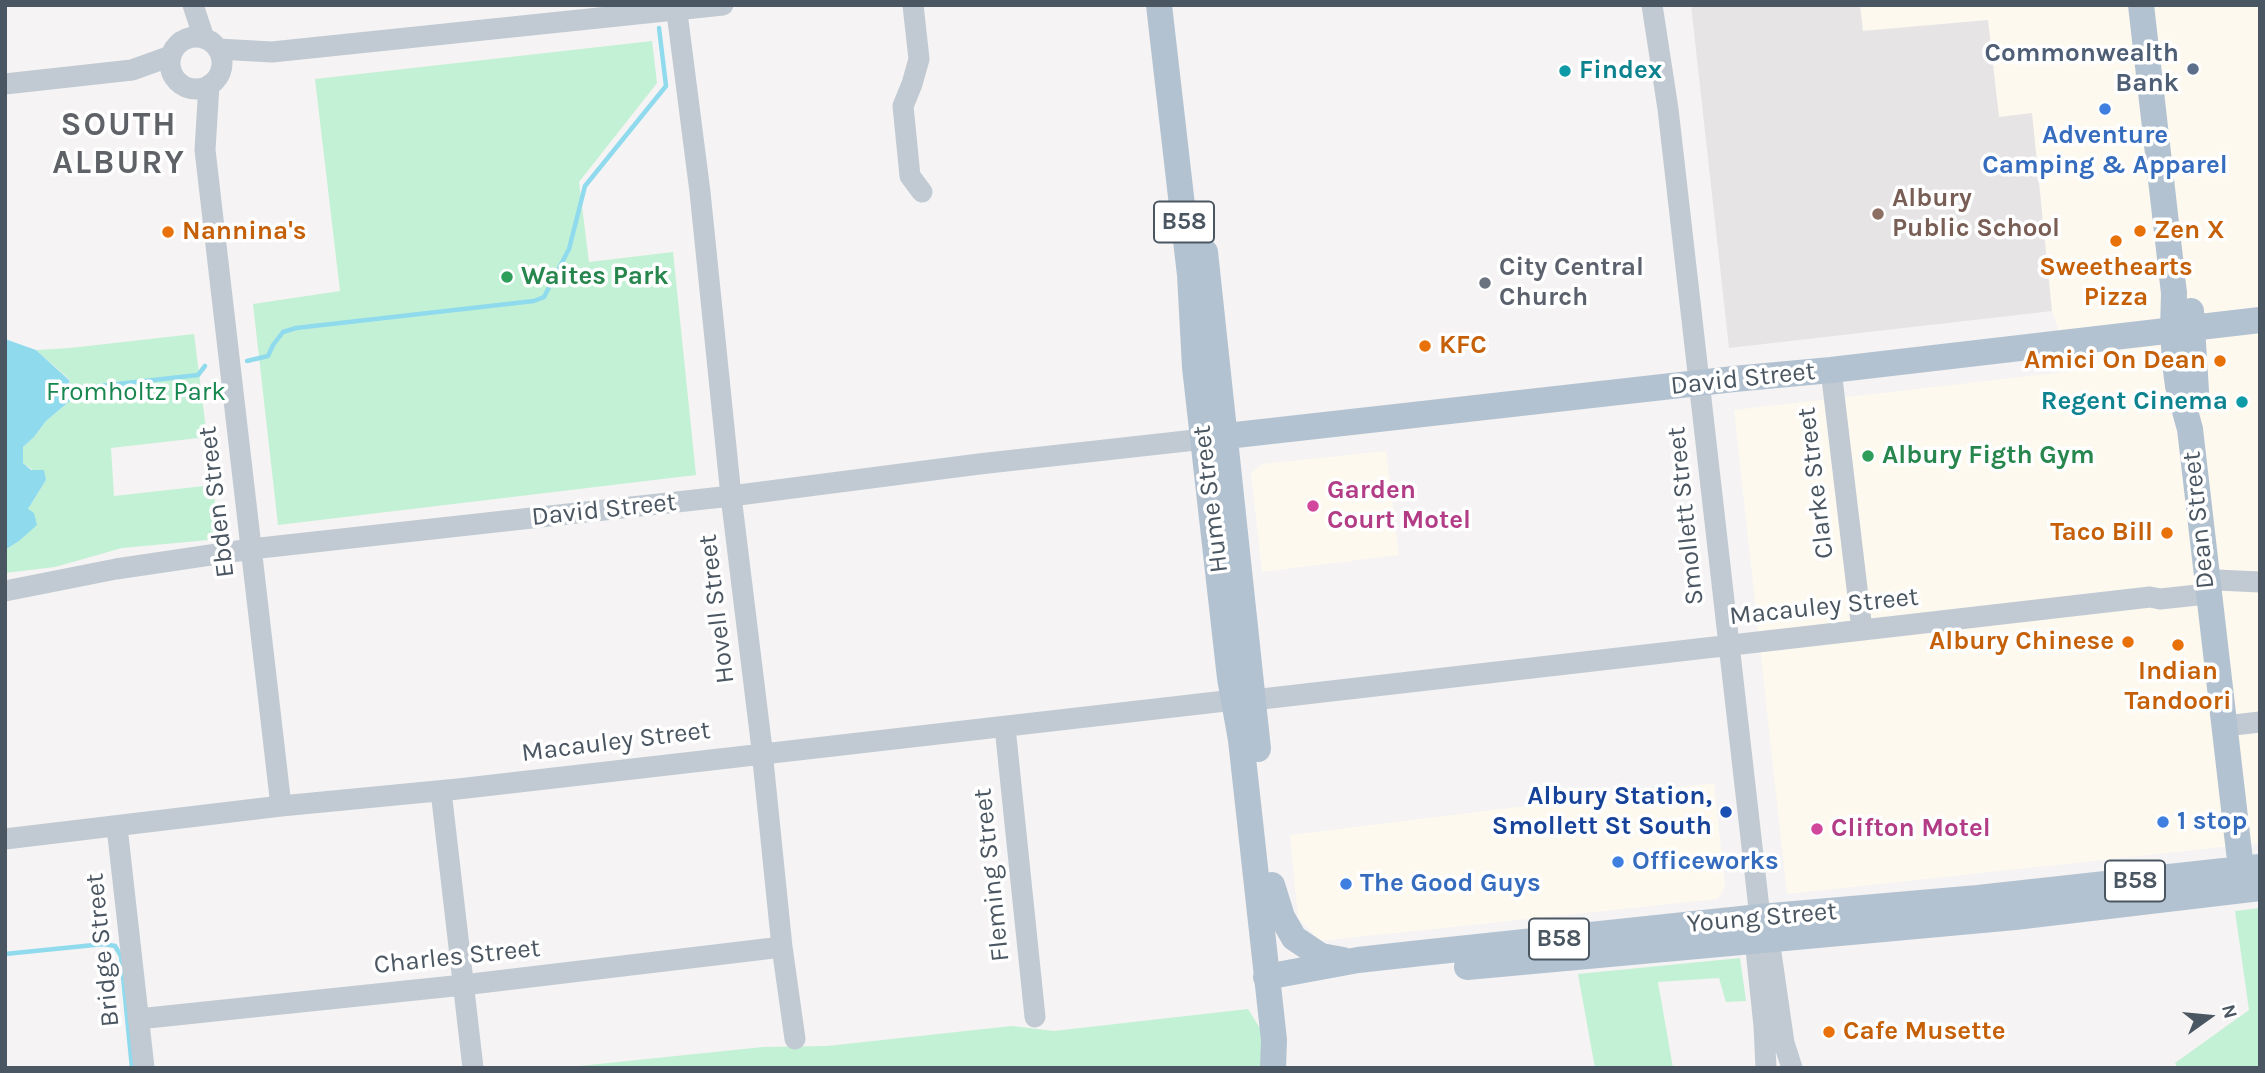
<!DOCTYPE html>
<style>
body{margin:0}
#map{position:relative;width:2265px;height:1073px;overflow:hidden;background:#f5f3f3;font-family:Karla,sans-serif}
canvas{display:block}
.frame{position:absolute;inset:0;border:7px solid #4a5661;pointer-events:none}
.north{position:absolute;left:2174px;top:982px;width:70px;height:70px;-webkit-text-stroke:5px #fff;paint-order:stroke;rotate:75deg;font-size:19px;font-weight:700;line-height:28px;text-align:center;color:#4a5661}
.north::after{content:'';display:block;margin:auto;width:24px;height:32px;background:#4a5661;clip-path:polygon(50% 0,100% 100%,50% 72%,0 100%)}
</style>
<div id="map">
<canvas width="2265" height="1073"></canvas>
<div class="frame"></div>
<div class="north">N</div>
</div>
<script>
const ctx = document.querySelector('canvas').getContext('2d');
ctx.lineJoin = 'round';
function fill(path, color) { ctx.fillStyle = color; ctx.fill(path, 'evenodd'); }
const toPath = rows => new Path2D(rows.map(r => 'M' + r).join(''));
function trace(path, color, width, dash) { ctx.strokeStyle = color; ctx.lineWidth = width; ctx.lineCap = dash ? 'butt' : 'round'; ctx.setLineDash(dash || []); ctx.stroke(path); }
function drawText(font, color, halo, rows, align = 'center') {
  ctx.font = font + ' Karla,sans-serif'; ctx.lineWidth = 7; ctx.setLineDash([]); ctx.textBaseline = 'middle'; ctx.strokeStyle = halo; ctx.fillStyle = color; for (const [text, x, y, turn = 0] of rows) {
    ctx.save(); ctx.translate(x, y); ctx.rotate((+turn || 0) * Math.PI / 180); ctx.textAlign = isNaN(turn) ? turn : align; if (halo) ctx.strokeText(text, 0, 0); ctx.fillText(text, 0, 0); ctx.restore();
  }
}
fill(toPath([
 [1860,5,2260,5,2260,843,1787,894,1734,410,2073,371,2052,311,2032,114,1999,117,1988,20,1862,31],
 [1386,451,1399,555,1262,572,1251,473,1262,464],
 [1714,783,1725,886,1718,899,1320,941,1298,918,1290,835]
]), '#fdf9ef');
fill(toPath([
 [1691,5,1860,5,1863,31,1988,20,1999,117,2032,113,2052,311,1729,348]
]), '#e6e4e5');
fill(toPath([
 [652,41,657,83,579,182,589,262,673,252,696,475,278,525,253,304,340,291,315,79],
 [194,334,207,437,111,448,114,496,213,485,219,539,122,548,55,567,5,573,5,550,19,541,28,509,46,480,23,463,23,447,34,437,46,421,71,400,69,379,36,350,70,348],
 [2260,908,2260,1068,2178,1068,2175,1063,2249,1010,2235,911],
 [1740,958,1746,1001,1726,1002,1719,978,1658,982,1673,1068,1595,1068,1578,974],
 [1248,1009,1261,1030,1261,1068,560,1068,763,1047,827,1046,1012,1026,1054,1031]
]), '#c3f1d5');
fill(toPath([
 [5,339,36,350,69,380,71,400,46,421,34,437,23,447,23,463,31,470,44,470,46,480,28,509,34,513,37,525,19,541,5,550]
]), '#90daee');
trace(toPath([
 [247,361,268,356,273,345,283,332,296,328,534,301,544,297,569,249,585,186,666,86,659,28],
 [66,396,82,388,198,375,205,366],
 [5,954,104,944,115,946,121,956,132,1068]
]), '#90daee', 4.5);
trace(toPath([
 [193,5,204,38],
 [676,5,700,192,731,496,761,741,782,947,795,1039],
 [913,5,919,59,912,84,903,106,910,176,922,192],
 [1652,5,1668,109,1760,917],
 '170 63a26 26 0 1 1 52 0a26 26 0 1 1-52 0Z',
 [218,49,272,52,723,5],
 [5,84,132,70,171,56],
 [209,85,205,150,281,806],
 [1831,370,1862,630],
 [2217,580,2260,582],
 [5,591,116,569,251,549,731,496,979,464,1204,439],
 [1253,700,2150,597,2160,599,2207,594],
 [2234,725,2260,722],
 [1005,727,1035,1017],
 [441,791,473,1068],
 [117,827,144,1068],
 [5,839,281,806,458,789,1234,700],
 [1769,939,1784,1043,1792,1068],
 [1755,940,1764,1026,1766,1068],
 [138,1019,463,985,782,947]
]), '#c1cad2', 21);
trace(toPath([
 [1159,5,1190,275,1195,367,1230,678,1241,740,1274,1040,1273,1068],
 [2141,5,2174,293,2173,330,2175,363,2178,386,2190,429,2241,869,2247,885],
 [1205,252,1258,749],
 [2191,311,2196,391],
 [1209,438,1734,379,1831,370,2260,320],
 [1272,885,1282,917,1294,938,1321,956,1343,960],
 [1467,967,2015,917,2260,888],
 [1266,977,1358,960,1421,953,1760,917,1978,898,2260,867]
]), '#b3c2d1', 26);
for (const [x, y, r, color] of [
 [2193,69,7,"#5c6f8a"],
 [1565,71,7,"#0f9aa8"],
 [2105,109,7,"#3f7fe0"],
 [1878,214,7,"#8d6e63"],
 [2140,231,7,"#e8710a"],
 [168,232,7,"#e8710a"],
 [2116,241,7,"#e8710a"],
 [507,277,7,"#2e9e5b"],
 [1485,283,7,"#6b7280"],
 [1425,346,7,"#e8710a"],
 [2220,361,7,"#e8710a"],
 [2242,402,7,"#0f9aa8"],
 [1868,456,7,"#2e9e5b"],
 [1313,506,7,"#d1479c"],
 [2167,533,7,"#e8710a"],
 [2128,642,7,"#e8710a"],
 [2178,645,7,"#e8710a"],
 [1726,812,7,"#1a4fb4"],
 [2163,822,7,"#3f7fe0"],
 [1817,829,7,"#d1479c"],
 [1618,862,7,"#3f7fe0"],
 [1346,884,7,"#3f7fe0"],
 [1829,1032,7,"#e8710a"]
]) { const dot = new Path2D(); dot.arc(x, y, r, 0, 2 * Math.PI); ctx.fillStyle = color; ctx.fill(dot); trace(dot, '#fff', 2.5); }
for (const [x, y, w] of [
 [1184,222,60],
 [2135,881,60],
 [1559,939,60]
]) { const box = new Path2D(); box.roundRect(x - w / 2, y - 20.5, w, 41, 5); ctx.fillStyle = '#fff'; ctx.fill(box); trace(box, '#4a5661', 2); }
drawText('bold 24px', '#4a5661', null, [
 ["B58",1184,222],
 ["B58",2135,881],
 ["B58",1559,939]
]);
drawText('bold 26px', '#4e5e75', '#fff', [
 ["Commonwealth",2179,54],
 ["Bank",2179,84]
], 'right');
drawText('bold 26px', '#0d838f', '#fff', [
 ["Findex",1579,71],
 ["Regent Cinema",2228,402,"right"]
], 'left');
drawText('bold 26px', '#366cbe', '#fff', [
 ["Adventure",2105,136,"center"],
 ["Camping & Apparel",2105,166,"center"],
 ["1 stop",2177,822],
 ["Officeworks",1632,862],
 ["The Good Guys",1360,884]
], 'left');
drawText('bold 26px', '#785e54', '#fff', [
 ["Albury",1892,199],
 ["Public School",1892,229]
], 'left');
drawText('bold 26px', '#c56008', '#fff', [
 ["Zen X",2154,231],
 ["Nannina's",182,232],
 ["Sweethearts",2116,268,"center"],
 ["Pizza",2116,298,"center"],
 ["KFC",1439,346],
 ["Amici On Dean",2206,361,"right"],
 ["Taco Bill",2153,533,"right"],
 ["Albury Chinese",2114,642,"right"],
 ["Indian",2178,672,"center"],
 ["Tandoori",2178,702,"center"],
 ["Cafe Musette",1843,1032]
], 'left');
drawText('bold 26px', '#5b616d', '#fff', [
 ["City Central",1499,268],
 ["Church",1499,298]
], 'left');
drawText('bold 26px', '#27864d', '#fff', [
 ["Waites Park",521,277],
 ["Albury Figth Gym",1882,456]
], 'left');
drawText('26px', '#4a5661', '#fff', [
 ["David Street",1743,379,-6],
 ["Clarke Street",1816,483,-97],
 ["Hume Street",1211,499,-97],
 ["Ebden Street",217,502,-97],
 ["David Street",604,510,-6],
 ["Smollett Street",1686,516,-96],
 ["Dean Street",2199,520,-96],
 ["Macauley Street",1824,607,-6],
 ["Hovell Street",717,609,-97],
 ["Macauley Street",616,742,-7],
 ["Fleming Street",992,875,-96],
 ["Young Street",1762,918,-5],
 ["Bridge Street",103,950,-96],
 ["Charles Street",457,957,-6]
]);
drawText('26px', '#17864f', '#fff', [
 ["Fromholtz Park",136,393]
]);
drawText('bold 26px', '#b23c85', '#fff', [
 ["Garden",1327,491],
 ["Court Motel",1327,521],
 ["Clifton Motel",1831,829]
], 'left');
drawText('bold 26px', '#164399', '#fff', [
 ["Albury Station,",1712,797],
 ["Smollett St South",1712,827]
], 'right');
ctx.letterSpacing = '2px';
drawText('bold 33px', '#5f6368', '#fff', [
 ["SOUTH",119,126],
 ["ALBURY",119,164]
]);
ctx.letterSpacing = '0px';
</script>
